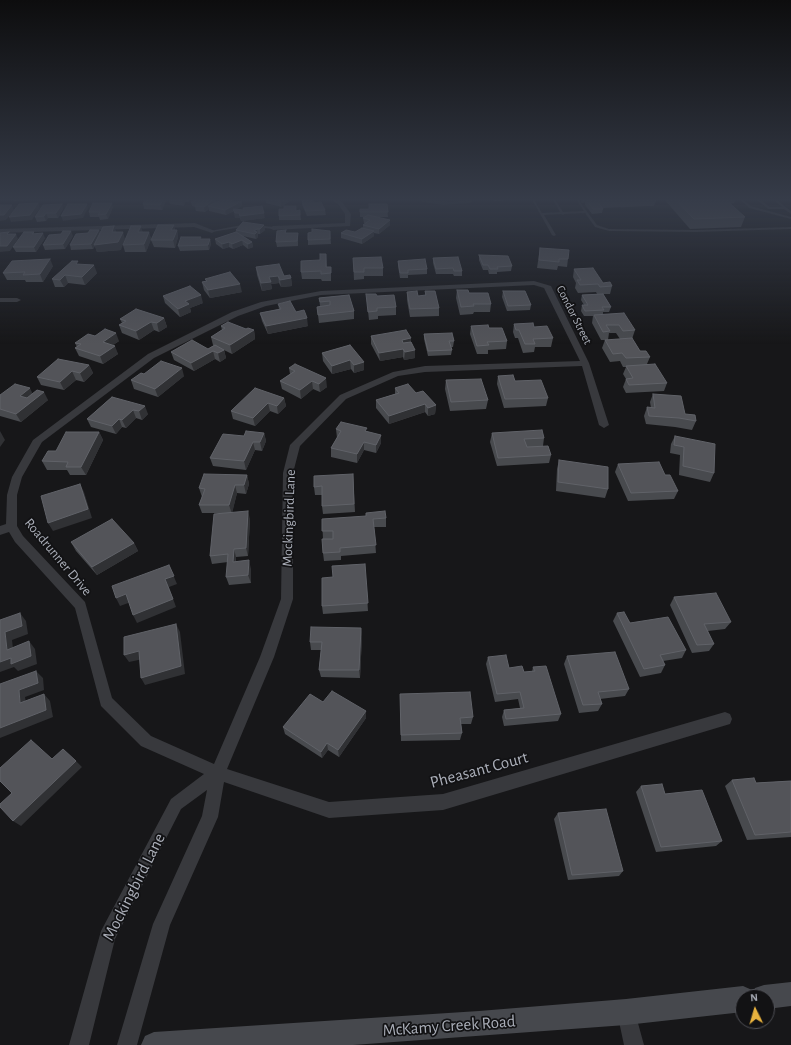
<!DOCTYPE html>
<style>
body{margin:0}
#map{position:relative;width:791px;height:1045px;overflow:hidden;background:#171719;font-family:"Alegreya Sans",sans-serif}
canvas{display:block}
.north{position:absolute;left:735px;top:989px;width:40px;height:40px;box-sizing:border-box;background:#121214;border:1px solid #4f5056;border-radius:50%;rotate:355deg;font-size:11px;font-weight:700;line-height:16px;text-align:center;color:#aaaeb8}
.north::after{content:'';display:block;margin:auto;width:14px;height:18px;background:#e9b33e;clip-path:polygon(50% 0,100% 100%,50% 72%,0 100%)}
</style>
<div id="map">
<canvas width="791" height="1045"></canvas>
<div class="north">N</div>
</div>
<script>
const ctx = document.querySelector('canvas').getContext('2d');
ctx.lineJoin = 'round';
function fill(path, color) { ctx.fillStyle = color; ctx.fill(path, 'evenodd'); }
const toPath = rows => new Path2D(rows.map(r => 'M' + r).join(''));
function trace(path, color, width, dash) { ctx.strokeStyle = color; ctx.lineWidth = width; ctx.lineCap = dash ? 'butt' : 'round'; ctx.setLineDash(dash || []); ctx.stroke(path); }
function drawText(font, color, halo, rows, align = 'center') {
  ctx.font = font + ' "Alegreya Sans",sans-serif'; ctx.lineWidth = 3.5; ctx.setLineDash([]); ctx.textBaseline = 'middle'; ctx.strokeStyle = halo; ctx.fillStyle = color; for (const [text, x, y, turn = 0] of rows) {
    ctx.save(); ctx.translate(x, y); ctx.rotate((+turn || 0) * Math.PI / 180); ctx.textAlign = isNaN(turn) ? turn : align; if (halo) ctx.strokeText(text, 0, 0); ctx.fillText(text, 0, 0); ctx.restore();
  }
}
fill(toPath([
 [414,198,452,202,480,198,469,203,443,205,424,202]
]), '#212822');
fill(toPath([
 [531,198,533,198,542,213,560,212,552,198,554,198,563,212,584,211,575,198,577,198,597,225,609,229,696,230,791,227,791,229,696,232,609,231,595,227,585,213,564,214,563,215,561,214,544,215,556,235,554,236,552,235,531,198],
 [739,198,741,198,751,206,791,217,791,219,749,208,739,198],
 [755,198,757,198,770,207,782,207,772,198,774,198,791,211,791,214,784,209,768,209,755,198],
 [247,224,248,224,248,226,212,232,210,231,247,224],
 [257,225,273,227,275,228,273,229,256,227,255,226,257,225]
]), '#38393d');
fill(toPath([
 [328,198,335,198,342,202,351,214,350,226,273,230,270,228,273,226,345,223,345,214,338,204,328,198],
 [195,223,215,231,212,233,194,227,0,233,0,229,195,223],
 [534,281,551,286,589,363,609,425,604,428,599,425,582,366,425,372,398,376,346,399,300,446,293,473,293,599,274,657,227,769,329,802,443,794,725,712,730,714,732,719,730,724,443,810,329,818,224,782,218,817,170,925,137,1045,117,1045,153,924,202,816,207,790,181,809,115,939,89,1045,69,1045,101,931,171,799,204,774,141,746,101,706,75,608,15,542,9,532,0,535,0,526,6,524,7,495,12,477,33,440,148,354,232,312,261,302,321,291,534,281],
 [534,285,544,288,580,361,425,366,393,372,340,395,290,445,283,473,281,599,260,657,214,764,151,736,112,698,85,602,23,536,17,526,17,495,22,477,42,442,154,358,238,316,266,306,321,295,534,285],
 [0,298,17,298,21,300,17,302,0,302,0,298],
 [626,1003,633,1005,644,1045,624,1045,617,1012,619,1005,626,1003]
]), '#38393d');
fill(toPath([
 [791,982,791,1006,767,1009,767,997,743,997,743,1012,626,1025,353,1045,141,1045,145,1036,154,1032,479,1011,626,999,743,986,752,990,753,993,755,988,764,985,791,982]
]), '#46484d');
fill(toPath([
 [0,198,8,198,6,199,0,200],
 [13,198,38,198,36,200,14,201],
 [42,198,64,198,63,199,43,199],
 [68,198,88,198,87,199,69,199],
 [146,198,167,198,162,210,144,209,143,204],
 [169,198,190,198,189,202,185,202,184,206,170,204,169,200],
 [197,198,217,198,218,202,242,206,237,209,265,218,241,221,240,218,235,218,234,211,226,215,209,211,209,209,205,212,196,211,195,207,192,206,191,202],
 [251,198,294,198,281,207,266,203,265,199],
 [492,198,502,198,503,201,493,201],
 [580,198,591,198,593,200,598,202,595,198,657,198,654,206,602,208,603,209,602,213,592,214,585,205,585,202,582,203,580,199],
 [663,198,736,198,734,203,730,204,745,217,741,227,690,229],
 [302,201,314,203,325,210,326,215,307,216,302,205],
 [62,204,63,209,58,218,48,218,46,221,37,222,35,217],
 [387,204,388,217,374,217,390,225,379,234,374,233,374,236,362,244,341,238,341,233,355,232,363,228,363,225,365,224,364,223,363,218,366,217,360,217,360,209,369,209],
 [113,207,108,219,100,220,99,217,90,217,89,212],
 [284,209,297,211,300,210,301,220,279,220,279,216],
 [174,225,175,230,177,230,178,237,175,248,154,247,151,240],
 [264,225,265,230,260,234,258,234,258,237,256,239,243,236,252,242,253,247,248,249,243,245,233,249,229,247,223,249,216,244,215,239,236,232,236,230],
 [114,226,121,250,97,252,95,246,93,249,71,250,70,245,88,233,99,230,100,233],
 [286,230,286,233,298,233,298,246,277,247,276,242],
 [330,231,331,244,308,245,308,240],
 [34,232,34,234,45,238,36,252,16,252,13,247],
 [143,232,149,232,151,239,146,252,125,252,123,245],
 [73,236,65,249,45,250,43,245],
 [201,239,210,239,211,244,209,250,180,251,178,246],
 [540,248,568,259,567,267,558,266,557,270,537,268],
 [326,254,327,267,331,267,331,281,322,281,321,279,302,279,301,272,320,260],
 [479,255,512,266,511,271,497,272,497,274,489,274,488,270,483,270,479,260],
 [353,258,383,268,383,276,364,276,364,279,354,280],
 [433,258,462,271,462,276,454,276,453,274,436,274,433,263],
 [398,261,427,269,427,274,408,275,408,278,400,278,398,266],
 [79,264,97,273,85,285,68,283,64,287,55,287,52,279],
 [53,266,43,282,26,282,25,280,7,280,3,273],
 [256,267,291,278,292,286,281,287,279,283,271,284,272,289,262,291,257,275],
 [574,269,603,283,612,286,610,294,603,294,611,307,609,312,603,312,603,314,635,330,632,339,640,351,650,357,647,364,667,383,664,391,626,393,623,387,626,379,623,374,626,367,623,367,620,361,610,362,602,348,605,340,608,340,601,340,592,323,593,316,584,316,581,311,582,305,584,305,581,300,582,295,597,294,596,292,578,293,575,288,576,283,573,277],
 [609,333,616,333,620,339,608,340],
 [205,279,242,292,210,298,204,290,202,282,206,281],
 [457,290,469,293,491,304,490,312,474,312,473,314,460,315,456,298],
 [425,291,439,308,439,316,410,317,407,300,407,292,418,296,425,296],
 [503,291,531,305,530,310,507,311,502,297],
 [366,294,377,296,396,307,396,315,378,316,378,319,369,320],
 [349,295,354,311,354,319,319,323,317,307,320,306,319,298],
 [163,296,203,303,190,308,191,312,180,317,165,303],
 [278,304,296,312,308,326,268,334,262,321,260,313,279,309],
 [164,318,167,327,159,332,154,330,139,340,122,333,119,325,122,323,120,319],
 [514,324,534,327,553,338,551,347,535,347,534,352,523,353,518,338,515,338,513,332],
 [221,326,254,330,255,339,232,354,222,349,224,350,226,358,220,362,215,359,194,371,174,360,171,352,208,349,214,345,213,345,211,337,222,330],
 [471,326,489,328,507,341,506,349,488,350,488,354,477,354,470,334],
 [424,334,454,341,453,347,451,347,452,350,451,355,428,356,424,339],
 [95,336,119,341,113,345,118,354,103,364,79,356,75,348,77,347,75,343],
 [371,336,411,338,411,342,415,358,404,360,403,357,380,361,371,344],
 [350,345,364,370,354,373,351,369,332,374,323,361,322,353],
 [89,365,93,373,84,382,76,380,64,390,41,385,37,377],
 [289,368,327,387,320,392,313,389,301,399,282,389,280,381,290,374],
 [144,374,184,376,158,397,134,389,131,380],
 [498,376,515,381,548,398,546,406,504,408,497,384],
 [446,380,488,400,486,409,450,411,445,389],
 [395,388,416,393,436,405,435,414,428,416,425,412,389,424,376,408,376,400,395,394],
 [32,394,48,400,21,422,0,416,0,395],
 [653,394,696,421,692,430,675,427,646,424,644,416,647,407,651,408,650,402],
 [112,397,148,414,142,420,136,418,126,428,122,427,116,434,91,427,87,419],
 [284,398,286,406,278,414,270,411,255,426,233,419,231,411],
 [336,429,367,432,381,435,381,443,376,453,364,450,357,463,331,457,331,448,337,438],
 [99,432,103,440,86,475,70,475,67,470,47,470,42,461,56,451],
 [264,433,266,441,262,451,255,450,246,470,213,466,210,458,244,436],
 [492,433,544,438,543,446,551,455,549,463,497,466,490,442],
 [675,436,714,473,710,482,679,475,680,455,670,453,671,444],
 [559,460,608,489,605,498,556,491,557,469],
 [618,464,665,475,678,491,674,499,628,501,615,472],
 [353,474,355,512,323,514,322,506,322,495,315,495,314,487],
 [247,475,249,484,246,494,237,493,232,512,250,519,248,556,236,557,236,562,251,569,251,583,229,585,226,577,228,562,212,564,210,556,219,513,202,513,199,505,202,497,199,488],
 [386,518,386,527,374,527,376,553,341,556,341,560,324,561,323,553,323,539,322,519],
 [71,542,134,543,138,551,97,575,76,551],
 [365,564,368,611,323,614,322,606,333,577],
 [674,597,731,622,725,629,708,631,714,644,709,651,692,653,670,605],
 [617,613,630,623,686,650,682,658,663,661,665,665,661,673,640,677,613,621],
 [361,628,362,636,360,678,321,677,319,670,321,650,311,650,310,642],
 [567,656,629,689,625,696,600,699,602,704,598,711,579,713,564,664],
 [488,657,509,668,524,672,532,672,533,667,561,714,558,721,504,726,502,717,504,710,520,708,518,699,495,702,486,664],
 [400,694,473,717,471,724,461,724,462,733,460,740,401,741],
 [323,702,366,718,339,757,328,750,322,758,285,734,283,727],
 [732,780,756,783,791,781,791,837,747,840,725,786],
 [641,786,665,794,722,841,716,846,656,852,636,792],
 [558,813,623,871,619,876,568,880,554,819]
]), '#484a4e');
fill(toPath([
 [164,198,167,198,162,210,160,205],
 [183,198,185,202,184,206,182,201],
 [212,198,217,198,218,202,208,206,209,209,205,212,204,207],
 [287,198,294,198,281,207,281,202],
 [242,201,242,206,226,215,225,210],
 [38,203,40,208,32,220,11,222,9,217],
 [112,203,113,207,108,219,106,214],
 [62,204,63,209,58,218,56,213],
 [87,204,88,208,83,218,63,221,61,216],
 [12,205,14,210,6,220,0,221,0,215],
 [46,213,48,218,46,221,44,216],
 [235,213,239,213,240,218,235,218],
 [264,213,265,218,241,221,240,216],
 [390,220,390,225,379,234,379,229],
 [174,225,175,232,171,230],
 [264,225,265,230,260,234,260,229],
 [114,226,117,234,112,232],
 [141,226,143,233,138,232],
 [257,229,258,237,256,239,254,231],
 [99,230,100,235,123,232,125,239,121,250,97,252,95,246,93,249,91,244],
 [177,230,178,237,175,248,173,240],
 [71,231,73,236,65,249,63,244],
 [374,231,374,236,362,244,362,239],
 [149,232,151,239,146,252,144,244],
 [43,233,45,238,36,252,34,247],
 [16,234,18,239,10,251,0,252,0,246],
 [210,239,211,244,209,250,208,245],
 [242,240,243,245,233,249,232,244],
 [229,242,229,247,223,249,222,244],
 [252,242,253,247,248,249,248,244],
 [50,259,53,266,43,282,40,274],
 [94,265,97,273,85,285,82,277],
 [65,275,68,283,64,287,60,280],
 [278,276,279,283,271,284,272,289,262,291,261,283,269,277],
 [291,278,292,286,281,287,280,280],
 [240,284,242,292,210,298,208,290],
 [201,295,203,303,190,308,191,312,180,317,178,309,185,301],
 [164,318,167,327,159,332,157,323],
 [307,318,308,326,268,334,266,326],
 [151,322,154,330,139,340,136,331],
 [254,330,255,339,232,354,230,345],
 [116,333,119,341,106,350,103,342],
 [411,338,411,346,402,348,402,340],
 [115,346,118,354,103,364,100,356],
 [403,349,403,357,380,361,379,353],
 [224,350,226,358,220,362,218,353],
 [415,350,415,358,404,360,405,352],
 [213,351,215,359,194,371,191,363],
 [350,360,351,369,332,374,332,366],
 [364,362,364,370,354,373,354,365],
 [89,365,93,373,84,382,80,373],
 [182,368,184,376,158,397,155,389],
 [72,371,76,380,64,390,60,382],
 [326,378,327,387,320,392,319,384],
 [312,381,313,389,301,399,300,390],
 [30,388,34,397,24,404,20,396],
 [44,392,48,400,21,422,16,414],
 [284,398,286,406,278,414,277,406],
 [268,403,270,411,255,426,253,418],
 [425,404,425,412,389,424,389,416],
 [436,405,435,414,428,416,428,408],
 [145,406,148,414,142,420,139,411],
 [133,410,136,418,126,428,122,420],
 [119,419,122,427,116,434,112,426],
 [0,431,5,440,0,447],
 [99,432,103,440,86,475,81,467],
 [264,433,266,441,262,451,260,442],
 [381,435,381,443,376,453,376,445],
 [253,442,255,450,246,470,244,461],
 [364,442,364,450,357,463,357,454],
 [247,475,249,484,246,494,244,485],
 [80,484,84,492,92,518,53,531,48,523],
 [235,485,237,493,232,514,229,505],
 [248,511,250,519,248,556,246,548],
 [134,543,138,551,97,575,92,567],
 [234,549,236,557,235,570,233,562],
 [249,560,251,569,251,583,248,575],
 [169,565,177,584,169,587,176,607,137,623,133,615,165,579],
 [126,594,131,602,120,606,116,598],
 [20,613,26,621,28,634,12,640,14,657,7,650,5,632],
 [176,624,180,632,185,674,145,685,141,678],
 [361,628,362,636,360,678,359,670],
 [29,641,35,649,37,664,18,671,14,667,0,672,0,662],
 [139,651,143,659,129,662,124,655],
 [36,671,43,678,44,690,25,697,27,710,20,703,19,690],
 [44,694,50,701,53,717,0,738,0,728],
 [366,711,366,718,339,757,338,750],
 [327,743,328,750,322,758,321,752],
 [76,761,82,767,21,826,13,821]
]), '#303134');
const building = toPath([
 [146,198,164,198,160,205,143,204,146,198],
 [169,198,183,198,182,201,169,200,169,198],
 [197,198,216,198,204,207,195,206,199,203,191,202,197,198],
 [226,198,235,202,242,201,225,210,208,206,226,198],
 [265,198,287,198,281,202,265,198],
 [493,198,502,198,503,199,494,199,493,198],
 [581,198,591,198,593,200,583,200,581,198],
 [674,198,724,198,745,217,694,219,674,198],
 [313,199,314,203,321,202,325,210,306,211,302,201,313,199],
 [596,199,603,209,593,209,586,200,596,199],
 [38,203,30,215,9,217,19,204,38,203],
 [93,203,112,203,106,214,98,215,100,212,89,212,93,203],
 [62,204,56,213,46,213,44,216,35,217,43,205,62,204],
 [68,204,87,204,81,214,61,216,68,204],
 [369,204,387,204,388,212,360,212,360,209,369,209,369,204],
 [0,205,12,205,4,215,0,215,0,205],
 [262,206,264,213,240,216,239,213,235,213,233,209,244,210,243,208,262,206],
 [284,206,296,206,296,211,300,210,300,215,279,216,279,209,284,209,284,206],
 [368,215,390,220,379,229,363,225,370,220,363,218,368,215],
 [243,222,264,225,260,229,257,229,254,231,257,232,255,234,236,230,243,222],
 [158,225,174,225,171,230,177,230,173,240,151,240,158,225],
 [114,226,112,232,123,232,118,242,94,245,103,227,114,226],
 [131,226,141,226,138,232,149,232,144,244,123,245,131,226],
 [362,228,374,231,362,239,341,233,346,230,355,232,362,228],
 [312,229,330,231,330,239,308,240,308,233,312,232,312,229],
 [90,230,99,230,91,244,70,245,76,234,88,233,90,230],
 [286,230,285,233,298,233,297,241,276,242,277,231,286,230],
 [63,231,71,231,63,244,43,245,49,235,61,234,63,231],
 [9,232,7,234,16,234,7,246,0,246,0,233,9,232],
 [24,232,34,232,32,234,43,233,34,247,13,247,24,232],
 [236,232,252,242,248,244,242,240,232,244,229,242,222,244,215,239,236,232],
 [181,237,201,237,200,239,210,239,208,245,178,246,181,237],
 [540,248,569,250,568,259,559,259,559,262,539,260,540,248],
 [320,254,326,254,326,267,331,267,331,273,321,274,321,271,301,272,301,261,320,260,320,254],
 [479,255,508,256,512,266,497,267,498,269,490,269,488,265,483,265,479,255],
 [381,257,383,268,364,268,364,272,354,272,353,258,381,257],
 [458,257,462,271,454,271,453,268,436,269,433,258,458,257],
 [50,259,40,274,23,275,25,272,3,273,12,261,50,259],
 [425,259,427,269,408,270,408,273,400,273,398,261,425,259],
 [72,261,78,261,76,264,94,265,82,277,65,275,60,280,52,279,72,261],
 [279,264,284,276,290,275,291,278,280,280,278,276,269,277,271,282,261,283,256,267,279,264],
 [593,268,603,283,610,282,612,286,600,287,598,284,580,285,577,280,581,280,574,269,593,268],
 [230,272,240,284,208,290,202,282,207,281,205,279,230,272],
 [190,286,201,295,185,301,189,304,178,309,163,296,190,286],
 [457,290,468,290,469,293,488,293,491,304,473,304,474,306,461,307,457,290],
 [417,291,418,296,426,295,425,291,435,291,439,308,410,309,407,292,417,291],
 [503,291,525,291,531,305,508,306,503,291],
 [366,294,376,294,377,296,394,295,396,307,377,308,377,311,368,312,366,294],
 [603,294,611,307,602,307,604,310,585,311,582,305,588,305,582,295,603,294],
 [349,295,354,311,318,315,317,307,330,305,330,301,320,302,319,298,349,295],
 [290,301,296,312,304,310,307,318,266,326,260,313,281,309,278,304,290,301],
 [136,309,164,318,157,323,151,322,136,331,119,325,126,321,120,319,136,309],
 [624,313,635,330,623,331,619,325,606,325,610,331,603,332,594,315,624,313],
 [228,322,246,329,248,328,254,330,230,345,211,337,225,328,221,326,228,322],
 [533,323,534,327,547,326,553,338,533,339,535,344,525,344,519,330,516,330,514,324,533,323],
 [488,325,489,328,502,328,507,341,487,342,489,345,477,346,471,326,488,325],
 [105,329,116,333,103,342,115,346,100,356,75,348,81,344,75,343,88,334,95,336,105,329],
 [406,330,411,338,402,340,403,343,411,342,415,350,405,352,403,349,379,353,371,336,406,330],
 [452,333,454,341,449,341,452,350,428,351,424,334,452,333],
 [632,338,640,351,646,351,650,357,626,358,622,353,613,354,605,340,632,338],
 [192,340,208,349,215,345,224,350,218,353,213,351,191,363,171,352,192,340],
 [350,345,364,362,354,365,350,360,332,366,322,353,350,345],
 [58,359,89,365,80,373,72,371,60,382,37,377,58,359],
 [161,361,182,368,155,389,131,380,141,373,144,374,161,361],
 [295,364,326,378,319,384,312,381,300,390,280,381,295,371,289,368,295,364],
 [655,364,667,383,629,385,626,379,633,378,626,366,655,364],
 [513,375,515,381,541,380,548,398,505,399,498,376,513,375],
 [481,379,488,400,451,402,446,380,481,379],
 [15,384,30,388,20,396,27,398,37,390,44,392,16,414,0,409,0,395,15,384],
 [408,384,416,393,423,391,436,405,428,408,425,404,389,416,376,400,399,393,395,388,408,384],
 [255,388,284,398,277,406,268,403,253,418,231,411,255,388],
 [653,394,681,396,685,414,695,415,696,421,679,418,649,416,647,407,655,408,653,394],
 [112,397,145,406,139,411,133,410,122,420,119,419,112,426,87,419,112,397],
 [341,422,367,428,365,431,381,435,376,445,364,442,357,454,331,448,341,431,336,429,341,422],
 [542,430,544,438,524,439,527,447,548,446,551,455,498,458,492,433,542,430],
 [246,431,264,433,260,442,253,442,244,461,210,458,223,434,244,436,246,431],
 [66,432,99,432,81,467,66,467,68,462,42,461,48,451,56,451,66,432],
 [675,436,715,444,714,473,683,466,684,447,674,445,675,436],
 [559,460,608,467,608,489,558,482,559,460],
 [659,462,665,475,670,475,678,491,631,493,618,464,659,462],
 [204,474,247,475,244,485,235,485,229,505,199,505,205,489,199,488,204,474],
 [353,474,354,504,322,506,322,486,314,487,314,476,353,474],
 [80,484,88,509,48,523,41,496,80,484],
 [248,511,246,548,234,549,233,562,249,560,248,575,226,577,228,554,210,556,214,514,248,511],
 [385,511,386,518,373,519,376,545,340,548,340,552,323,553,322,539,333,539,333,531,322,531,322,519,366,516,366,513,385,511],
 [112,519,134,543,92,567,71,542,112,519],
 [365,564,368,603,322,606,322,578,333,577,332,566,365,564],
 [169,565,174,576,165,579,173,599,133,615,126,594,116,598,112,586,169,565],
 [716,593,731,622,704,624,714,644,697,645,674,597,716,593],
 [624,612,630,623,668,617,686,650,660,655,665,665,644,669,617,613,624,612],
 [20,613,22,626,5,632,7,650,29,641,31,656,11,664,11,658,0,662,0,620,20,613],
 [176,624,181,666,141,678,139,651,124,655,124,637,176,624],
 [311,627,361,628,359,670,319,670,322,642,310,642,311,627],
 [615,652,629,689,598,692,602,704,583,705,567,656,615,652],
 [506,655,509,668,522,666,524,672,535,671,533,667,546,666,561,714,506,719,504,710,524,708,520,692,497,694,488,657,506,655],
 [36,671,38,683,19,690,20,703,44,694,46,710,0,728,0,684,36,671],
 [332,691,366,711,338,750,327,743,321,752,283,727,310,694,323,702,332,691],
 [470,692,473,717,460,718,462,733,401,735,400,694,470,692],
 [31,740,52,759,63,749,76,761,13,821,0,807,0,804,12,793,0,781,0,768,31,740],
 [754,778,756,783,791,781,791,832,755,835,732,780,754,778],
 [662,784,665,794,702,790,722,841,661,847,641,786,662,784],
 [606,809,623,871,572,875,558,813,606,809]
]);
fill(building, '#535459');
trace(building, '#606268', 1);
const sky = ctx.createLinearGradient(0, 0, 0, 344);
sky.addColorStop(0, '#0d0d0e');
sky.addColorStop(0.58, '#363c49');
sky.addColorStop(1, '#363c4900');
ctx.fillStyle = sky;
ctx.fillRect(0, 0, 791, 344);
drawText('12px', '#aaaeb8', '#121214', [
 ["Condor Street",574,315,63]
]);
drawText('14px', '#aaaeb8', '#121214', [
 ["Mockingbird Lane",289,518,-88],
 ["Roadrunner Drive",58,557,50]
]);
drawText('17px', '#aaaeb8', '#121214', [
 ["Pheasant Court",479,770,-15],
 ["Mockingbird Lane",134,887,-63],
 ["McKamy Creek Road",449,1026,-4]
]);
</script>
